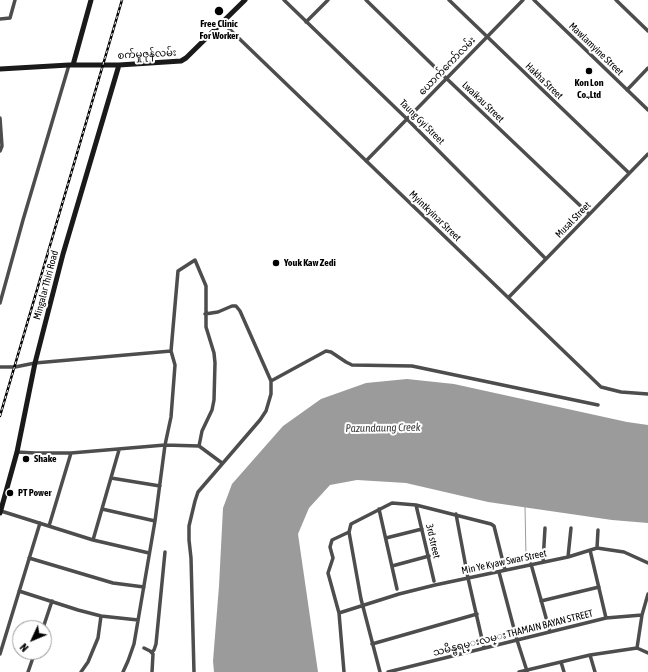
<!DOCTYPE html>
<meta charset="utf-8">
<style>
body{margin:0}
#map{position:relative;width:648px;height:672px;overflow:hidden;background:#fff;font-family:"Asap Condensed",sans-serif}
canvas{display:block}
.north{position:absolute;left:12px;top:620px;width:40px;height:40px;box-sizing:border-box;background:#fff;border:1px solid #999;border-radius:50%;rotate:226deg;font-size:11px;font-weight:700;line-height:16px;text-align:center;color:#000}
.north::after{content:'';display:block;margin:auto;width:14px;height:18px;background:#000;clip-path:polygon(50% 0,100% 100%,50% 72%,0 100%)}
</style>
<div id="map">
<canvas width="648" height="672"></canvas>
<div class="north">N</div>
</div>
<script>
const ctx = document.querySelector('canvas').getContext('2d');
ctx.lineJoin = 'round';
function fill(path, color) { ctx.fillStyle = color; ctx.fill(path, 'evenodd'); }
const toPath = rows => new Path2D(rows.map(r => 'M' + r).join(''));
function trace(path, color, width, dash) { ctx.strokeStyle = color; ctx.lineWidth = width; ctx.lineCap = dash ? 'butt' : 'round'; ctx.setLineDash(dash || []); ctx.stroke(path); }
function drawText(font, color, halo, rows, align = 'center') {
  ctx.font = font + ' "Asap Condensed","Noto Sans Myanmar",sans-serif'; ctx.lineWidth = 4; ctx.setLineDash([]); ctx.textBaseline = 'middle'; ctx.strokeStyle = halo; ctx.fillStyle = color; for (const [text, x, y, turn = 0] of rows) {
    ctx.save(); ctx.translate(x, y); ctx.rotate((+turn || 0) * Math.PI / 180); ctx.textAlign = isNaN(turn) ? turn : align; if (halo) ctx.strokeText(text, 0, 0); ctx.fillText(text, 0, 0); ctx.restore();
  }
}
fill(toPath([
 [407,379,454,384,627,422,648,425,648,523,612,520,488,502,406,483,357,480,330,485,309,508,298,534,318,672,214,672,213,661,219,586,223,508,232,484,283,426,321,399,366,383]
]), '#9b9b9b');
trace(toPath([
 [525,507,526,556]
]), '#9b9b9b', 1);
trace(toPath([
 [284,0,407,119,546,259],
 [366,0,446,78,589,214],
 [449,0,629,173],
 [534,0,648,110],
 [616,0,648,31],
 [0,19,10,18,15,0],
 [306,22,328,0],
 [223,23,601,387,621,392,648,394],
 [627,90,648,68],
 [0,118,2,146,0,151],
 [366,161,523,0],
 [509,297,648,154],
 [0,303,23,220,69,65],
 [0,367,15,367,35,363,171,351],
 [271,381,326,351,331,352,346,362,352,365,412,366,598,405],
 [17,452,35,453,71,453,165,445,199,446,222,463],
 [111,478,160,486],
 [416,505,434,581],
 [102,509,155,521],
 [379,509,397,589],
 [1,511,93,540,149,553],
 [456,514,468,578,484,648],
 [49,526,71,453],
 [386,538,422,529],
 [93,540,119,450],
 [597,548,598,530],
 [590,550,606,618],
 [568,557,571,528],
 [29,558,113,583,144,587],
 [543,562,545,528],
 [531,564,550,632],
 [392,566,429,556],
 [499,572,517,640,527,671],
 [19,591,78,610,101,616,138,620],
 [541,601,599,587],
 [339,613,399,594,435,585,568,557,597,548,624,552,648,563],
 [43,628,52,601],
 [372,644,477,614],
 [144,648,150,651,153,654,152,672],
 [637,648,642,615,648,594],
 [152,652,154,650,156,644,165,552],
 [0,654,40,523],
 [590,655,595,672],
 [561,662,564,672],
 [28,672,35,652],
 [81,672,88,662,98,638,101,616],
 [123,672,128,661,134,644,155,521,165,445,171,417,175,365,171,351,178,271,195,260,206,286,206,327,214,353,215,363,214,400,212,410,202,431,199,446],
 [194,672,191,558,189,540,189,526,195,501,198,492,260,420,266,411,271,394,271,381,240,311,236,306,232,306,218,312,205,314],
 [344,672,339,613,328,573,333,558,330,547,332,540,349,532],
 [380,672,361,599,349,532,351,524,392,503,416,505,491,524,494,526,505,570],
 [388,672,606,618,642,615],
 [519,672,590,655,637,648,648,653]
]), '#4d4d4d', 3.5);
trace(toPath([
 [73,65,91,0],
 [0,69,69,65,119,65,181,61,186,58,245,0],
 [0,513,17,452,35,363,63,254,119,65]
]), '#1a1a1a', 5);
const rail = toPath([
 [0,416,122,0]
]);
trace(rail, '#000', 2.5);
trace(rail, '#fff', 1, [3]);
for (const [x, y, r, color] of [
 [219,11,5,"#000"],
 [589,71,4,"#000"],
 [276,263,4,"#000"],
 [26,459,4,"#000"],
 [10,493,4,"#000"]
]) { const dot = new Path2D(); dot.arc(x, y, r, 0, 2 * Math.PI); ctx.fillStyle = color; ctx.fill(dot); trace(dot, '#fff', 1.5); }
drawText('bold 10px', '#000', '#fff', [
 ["Free Clinic",219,24,"center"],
 ["For Worker",219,36,"center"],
 ["Kon Lon",589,83,"center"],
 ["Co.,Ltd",589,95,"center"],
 ["Youk Kaw Zedi",284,263],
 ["Shake",34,459],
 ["PT Power",18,493]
], 'left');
drawText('10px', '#000', '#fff', [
 ["Mawlamyine Street",596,49,44],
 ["စက်မှုဇုန်လမ်း",147,54,-3],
 ["ယောက်ကော်လမ်း",447,66,-46],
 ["Hakha Street",544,81,44],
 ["Lwaikau Street",483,102,44],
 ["Taung Gyi Street",422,122,45],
 ["Myintkyinar Street",435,216,44],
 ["Musal Street",573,220,-46],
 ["Mingalar Thiri Road",46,285,-75],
 ["3rd street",433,541,77],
 ["Min Ye Kyaw Swar Street",504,562,-12],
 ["သမိန္ဗရမ္းလမ္း THAMAIN BAYAN STREET",513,633,-14]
]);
drawText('italic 11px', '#3c3c3c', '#fff', [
 ["Pazundaung Creek",383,428,-1]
]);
</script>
